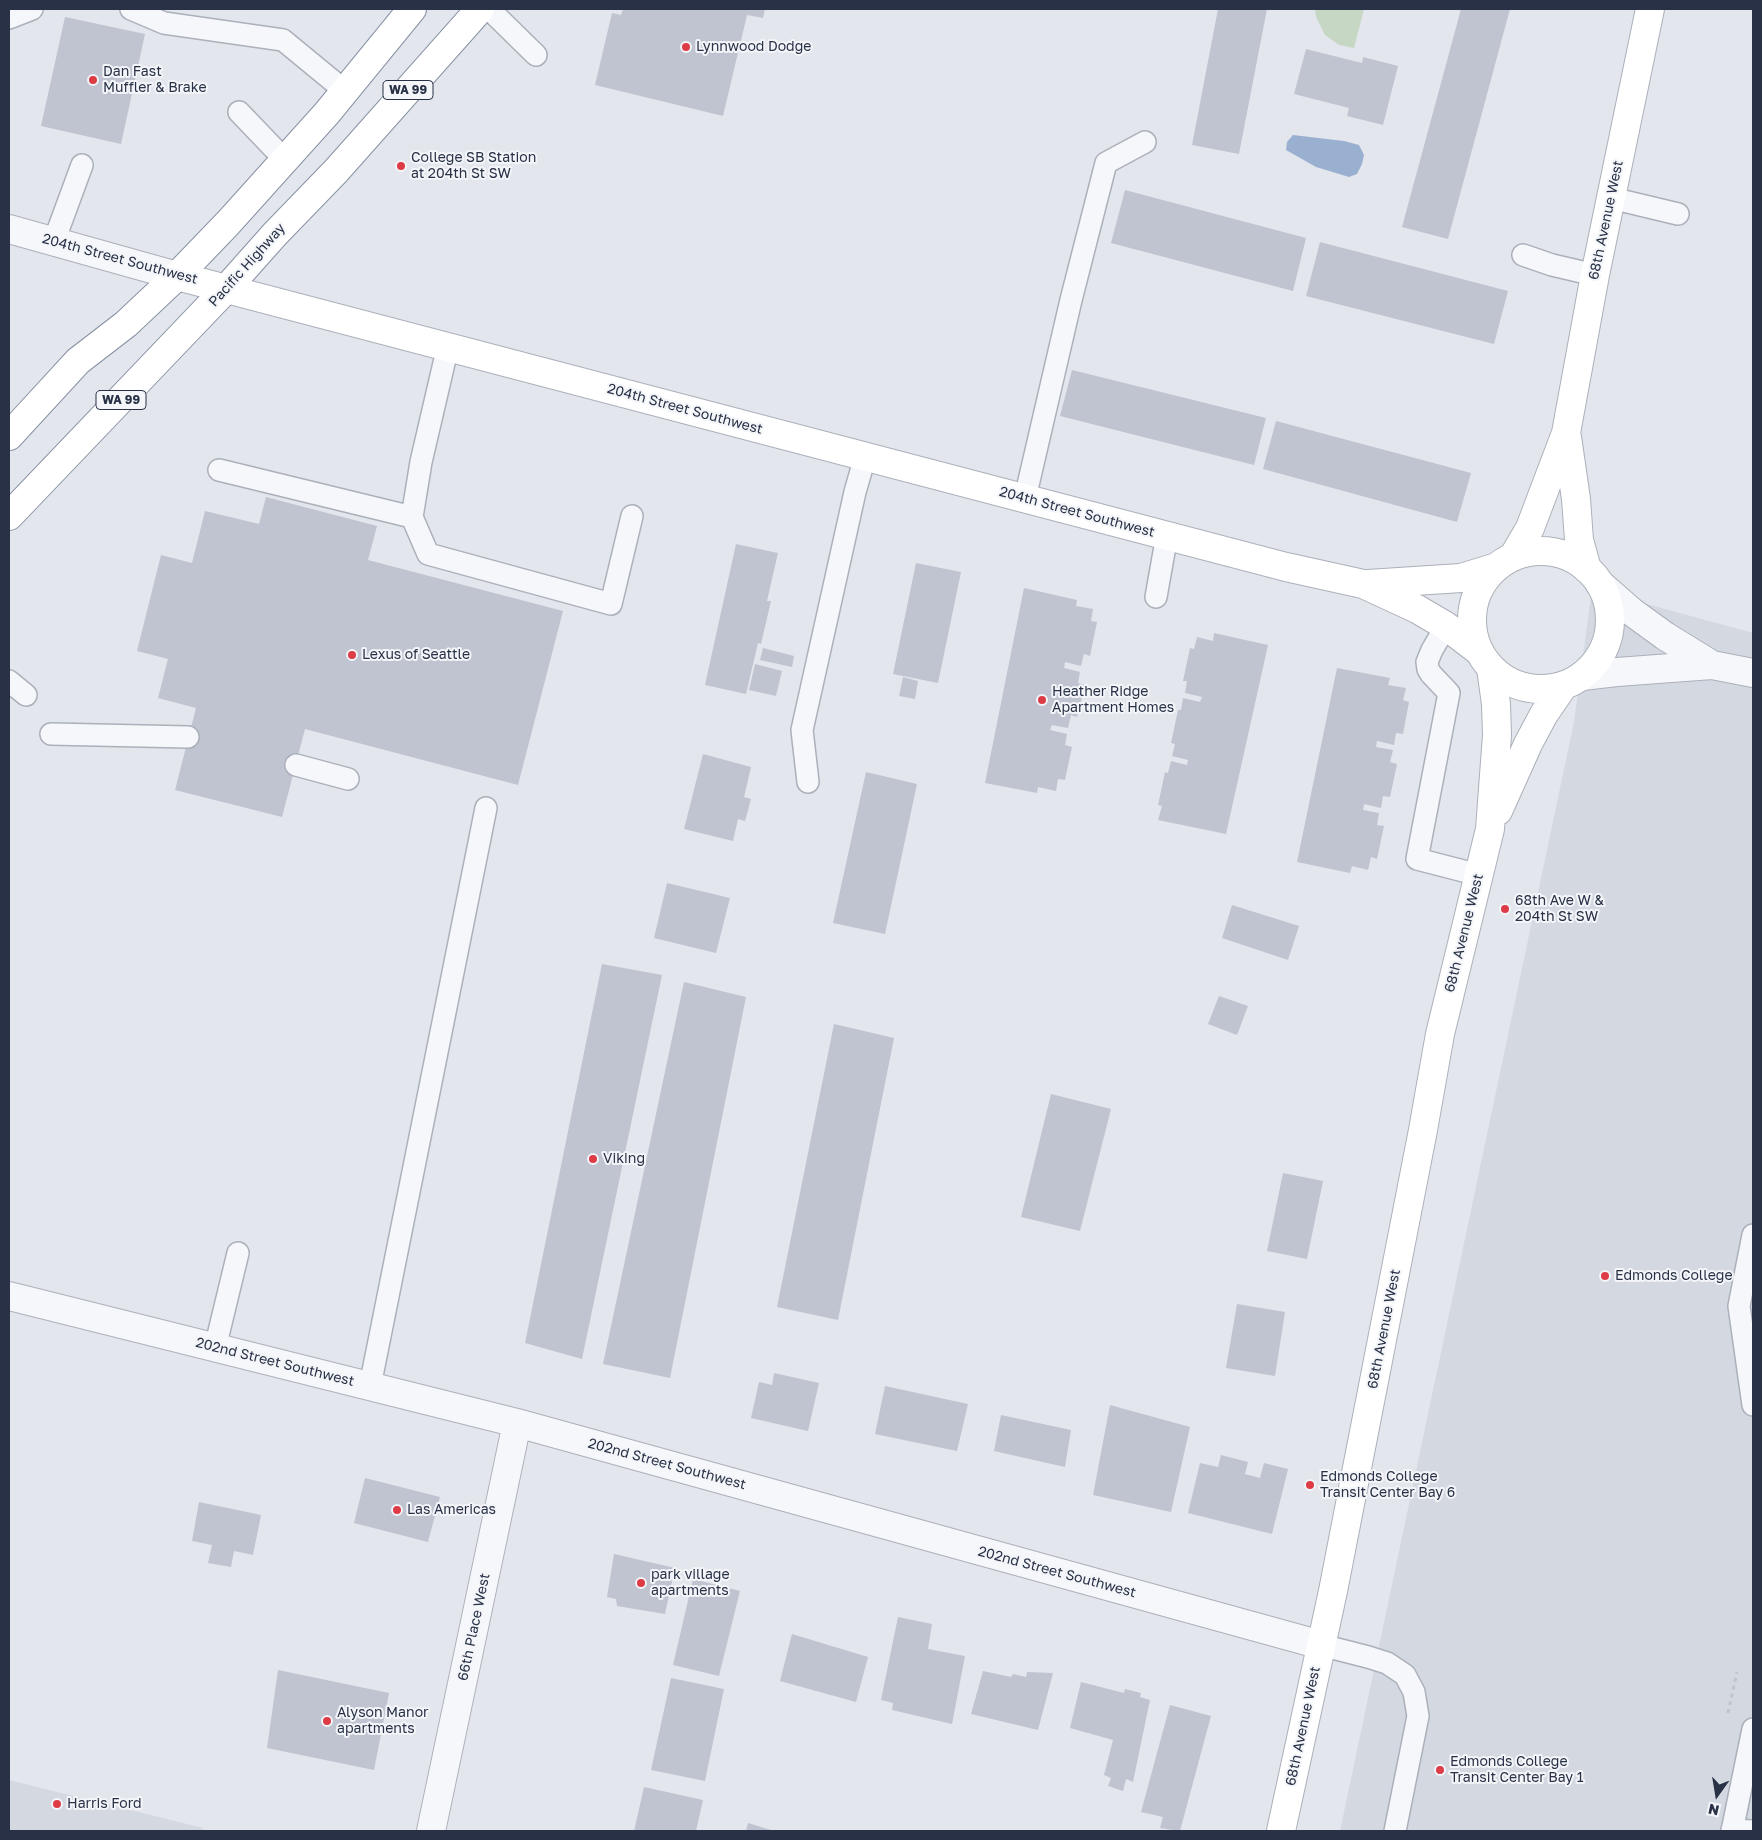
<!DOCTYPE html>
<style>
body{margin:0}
#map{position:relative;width:1762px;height:1840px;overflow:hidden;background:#e3e6ec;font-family:"Golos Text",sans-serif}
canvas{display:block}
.frame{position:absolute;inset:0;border:10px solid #283146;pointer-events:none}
.north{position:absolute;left:1692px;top:1770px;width:50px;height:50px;-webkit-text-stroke:4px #f3f5f9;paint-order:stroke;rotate:193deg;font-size:14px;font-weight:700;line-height:20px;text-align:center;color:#283146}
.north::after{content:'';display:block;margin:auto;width:18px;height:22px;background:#283146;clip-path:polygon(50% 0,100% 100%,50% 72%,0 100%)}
</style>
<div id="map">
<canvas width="1762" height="1840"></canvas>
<div class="frame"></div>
<div class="north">N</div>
</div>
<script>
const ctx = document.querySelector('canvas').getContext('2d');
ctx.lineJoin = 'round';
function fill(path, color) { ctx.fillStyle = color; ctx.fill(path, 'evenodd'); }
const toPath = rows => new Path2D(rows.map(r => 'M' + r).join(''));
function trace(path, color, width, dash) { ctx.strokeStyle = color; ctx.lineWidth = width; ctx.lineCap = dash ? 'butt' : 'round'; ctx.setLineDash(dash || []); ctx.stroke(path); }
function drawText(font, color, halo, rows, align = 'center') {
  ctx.font = font + ' "Golos Text",sans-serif'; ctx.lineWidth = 4; ctx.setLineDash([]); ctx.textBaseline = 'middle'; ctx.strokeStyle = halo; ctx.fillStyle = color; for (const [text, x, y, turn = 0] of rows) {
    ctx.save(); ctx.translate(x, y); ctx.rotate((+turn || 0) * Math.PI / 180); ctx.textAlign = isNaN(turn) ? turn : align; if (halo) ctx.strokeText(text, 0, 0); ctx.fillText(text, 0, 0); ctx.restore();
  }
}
fill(toPath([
 [1592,589,1753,633,1753,1831,1340,1831,1574,722],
 [9,1780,203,1828,203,1831,9,1831]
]), '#d4d8e1');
fill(toPath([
 [1315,9,1364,9,1354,48,1339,45,1325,35,1316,17]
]), '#c6d7c3');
fill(toPath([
 [1293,135,1344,141,1359,145,1364,155,1362,164,1357,174,1349,177,1316,167,1286,150,1287,142]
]), '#9ab0d0');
fill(toPath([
 [623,9,765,9,763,18,747,15,723,116,595,85,612,13,621,15],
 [1218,9,1267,9,1239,154,1192,145],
 [1461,9,1510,9,1448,239,1402,227],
 [65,17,145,34,121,144,41,126],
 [1306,49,1362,63,1363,57,1398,66,1383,125,1347,116,1349,108,1294,94],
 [1125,190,1306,238,1293,291,1111,243],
 [1320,242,1508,291,1494,344,1306,296],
 [1072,370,1266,418,1254,465,1060,416],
 [1276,421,1471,473,1457,522,1263,469],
 [266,497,377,526,368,560,563,611,518,785,305,729,282,817,175,790,196,708,158,698,168,659,137,651,161,555,192,563,205,511,259,524],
 [736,544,778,553,767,601,771,601,761,644,758,643,746,694,705,685],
 [916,563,961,572,938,683,893,674],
 [1024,588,1077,600,1076,606,1093,609,1091,621,1097,622,1090,656,1084,654,1081,666,1065,662,1064,668,1080,672,1078,683,1085,685,1077,717,1071,715,1068,728,1052,725,1050,730,1067,734,1065,745,1072,747,1065,780,1058,779,1056,791,1038,787,1037,793,985,783],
 [1214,633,1268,645,1226,834,1158,820,1162,806,1158,805,1165,772,1168,773,1171,761,1187,765,1188,760,1172,756,1175,744,1171,743,1178,710,1181,710,1183,698,1200,702,1202,697,1185,693,1187,681,1183,681,1190,648,1194,649,1197,637,1213,641],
 [763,648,794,656,792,667,760,660],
 [755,664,782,671,776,696,749,690],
 [1337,668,1390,678,1388,685,1406,688,1403,700,1409,702,1403,734,1396,733,1394,745,1377,741,1376,747,1393,750,1390,762,1397,764,1390,797,1383,796,1381,808,1364,804,1363,810,1379,813,1377,825,1384,826,1377,859,1371,857,1368,870,1352,866,1350,873,1297,862],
 [903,677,918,681,915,699,899,696],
 [703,754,751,767,744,797,751,799,745,821,738,819,733,841,684,829],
 [866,772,917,784,885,934,833,923],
 [667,883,730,898,716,953,654,938],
 [1232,905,1299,926,1288,960,1222,938],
 [602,964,662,975,582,1359,525,1343],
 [684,982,746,997,670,1378,603,1364],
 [1219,996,1248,1006,1237,1035,1208,1024],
 [834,1024,894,1038,838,1320,777,1307],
 [1051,1094,1111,1109,1080,1231,1021,1217],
 [1283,1173,1323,1181,1307,1259,1267,1251],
 [1237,1304,1285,1312,1275,1376,1226,1368],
 [774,1373,819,1383,808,1431,751,1418,759,1382,772,1385],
 [885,1386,968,1404,957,1451,875,1434],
 [1110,1405,1190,1427,1171,1512,1093,1495],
 [1001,1415,1071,1430,1065,1467,994,1451],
 [1221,1455,1248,1462,1245,1474,1260,1478,1264,1463,1288,1469,1272,1534,1188,1513,1200,1463,1218,1467],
 [365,1478,440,1497,428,1542,354,1523],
 [199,1502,261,1515,253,1555,234,1551,231,1567,208,1563,212,1545,192,1541],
 [614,1554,675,1568,665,1614,617,1606,616,1599,607,1597],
 [693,1579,740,1591,719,1676,673,1665],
 [898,1617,932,1624,928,1649,965,1656,952,1724,892,1710,893,1703,881,1700],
 [792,1634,868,1657,856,1702,780,1681],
 [278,1670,389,1693,374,1770,267,1748],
 [983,1671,1011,1677,1013,1674,1026,1677,1027,1672,1053,1673,1038,1730,971,1714],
 [671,1678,724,1689,705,1781,651,1770],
 [1081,1682,1124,1693,1125,1689,1141,1693,1140,1697,1150,1700,1133,1782,1126,1779,1123,1791,1108,1786,1111,1778,1104,1775,1113,1740,1070,1728],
 [1170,1705,1211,1716,1180,1831,1160,1828,1163,1817,1141,1812],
 [644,1787,703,1800,696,1831,634,1831],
 [748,1823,774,1831,746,1831]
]), '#bfc4d0');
const lane = toPath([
 [131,9,164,23,283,40,345,91],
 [489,9,536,55],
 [9,18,32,9],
 [239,112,285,160],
 [1611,198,1678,214],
 [54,241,82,165],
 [1523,255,1552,265,1595,275],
 [219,470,412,517,428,554,611,604,632,516],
 [1025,498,1071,300,1106,163,1145,142],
 [412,517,421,462,448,346],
 [1156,597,1167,535],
 [1446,626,1432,650,1427,662,1428,669,1431,674,1449,693,1417,859,1479,875],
 [9,681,26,695],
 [51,734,188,737],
 [296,765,348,779],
 [808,782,802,730,855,492,865,457],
 [1753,1235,1739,1306,1753,1405],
 [215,1348,238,1253],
 [370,1386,486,808],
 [1321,1645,1368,1657,1387,1663,1405,1675,1414,1692,1418,1716,1395,1831],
 [1732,1830,1753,1831],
 [1732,1831,1753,1729]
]);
const street = toPath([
 [9,229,177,276],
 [1600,584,1632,612,1665,636,1712,665],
 [1582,676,1617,672,1712,665,1753,673],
 [9,1296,517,1423,1321,1645],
 [431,1831,517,1423]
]);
const secondary = toPath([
 [177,276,1286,567,1363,584,1417,609,1446,626,1480,652],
 [1567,437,1576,499,1579,540,1587,569],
 '1472 620a69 69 0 1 1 138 0a69 69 0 1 1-138 0Z',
 [1513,557,1530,528,1566,433,1595,275,1650,9],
 [1368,584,1461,578,1497,567],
 [1498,811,1528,744,1544,714,1564,685],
 [1281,1831,1333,1591,1423,1130,1440,1034,1490,829,1497,735,1496,704,1491,668]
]);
const highway = toPath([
 [9,436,78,361,126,324,177,276,228,223,327,113,412,9],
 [9,516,227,288,275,234,336,171,480,9]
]);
trace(lane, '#abb0ba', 24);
trace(street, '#abb0ba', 30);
trace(secondary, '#abb0ba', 30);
trace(highway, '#8891a5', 30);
trace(toPath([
 [1728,1713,1737,1672]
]), '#c0c4cb', 3, [4, 4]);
trace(lane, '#f6f7fa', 21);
trace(street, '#f6f7fa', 28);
trace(secondary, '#fff', 28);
trace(highway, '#fff', 28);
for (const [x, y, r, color] of [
 [686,47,5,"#dd3c47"],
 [93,80,5,"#dd3c47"],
 [401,166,5,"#dd3c47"],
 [352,655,5,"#dd3c47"],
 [1042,700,5,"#dd3c47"],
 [1505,909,5,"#dd3c47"],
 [593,1159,5,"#dd3c47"],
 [1605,1276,5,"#dd3c47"],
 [1310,1485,5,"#dd3c47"],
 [397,1510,5,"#dd3c47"],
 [641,1583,5,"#dd3c47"],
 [327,1721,5,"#dd3c47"],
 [1440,1770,5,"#dd3c47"],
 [57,1804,5,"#dd3c47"]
]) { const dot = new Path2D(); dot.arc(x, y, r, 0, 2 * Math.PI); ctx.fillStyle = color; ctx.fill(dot); trace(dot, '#f3f5f9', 2); }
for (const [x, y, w] of [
 [408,90,50],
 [121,400,50]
]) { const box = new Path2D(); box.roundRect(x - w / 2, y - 9.5, w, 19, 4); ctx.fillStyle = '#f3f5f9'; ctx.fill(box); trace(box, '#283146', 1); }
drawText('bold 12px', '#283146', null, [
 ["WA 99",408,90],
 ["WA 99",121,400]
]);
drawText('14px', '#283146', '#f3f5f9', [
 ["Lynnwood Dodge",696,47],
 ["Dan Fast",103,72],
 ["Muffler & Brake",103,88],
 ["College SB Station",411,158],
 ["at 204th St SW",411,174],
 ["Lexus of Seattle",362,655],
 ["Heather Ridge",1052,692],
 ["Apartment Homes",1052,708],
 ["68th Ave W &",1515,901],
 ["204th St SW",1515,917],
 ["Viking",603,1159],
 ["Edmonds College",1615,1276],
 ["Edmonds College",1320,1477],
 ["Transit Center Bay 6",1320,1493],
 ["Las Americas",407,1510],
 ["park village",651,1575],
 ["apartments",651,1591],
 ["Alyson Manor",337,1713],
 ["apartments",337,1729],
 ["Edmonds College",1450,1762],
 ["Transit Center Bay 1",1450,1778],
 ["Harris Ford",67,1804]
], 'left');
drawText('14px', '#283146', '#f3f5f9', [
 ["68th Avenue West",1606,220,-78],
 ["204th Street Southwest",120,259,15],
 ["Pacific Highway",247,265,-48],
 ["204th Street Southwest",685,409,15],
 ["204th Street Southwest",1077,512,15],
 ["68th Avenue West",1464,933,-76],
 ["68th Avenue West",1384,1329,-79],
 ["202nd Street Southwest",275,1362,14],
 ["202nd Street Southwest",667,1464,15],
 ["202nd Street Southwest",1057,1572,15],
 ["66th Place West",474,1627,-78],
 ["68th Avenue West",1303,1726,-78]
]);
</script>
